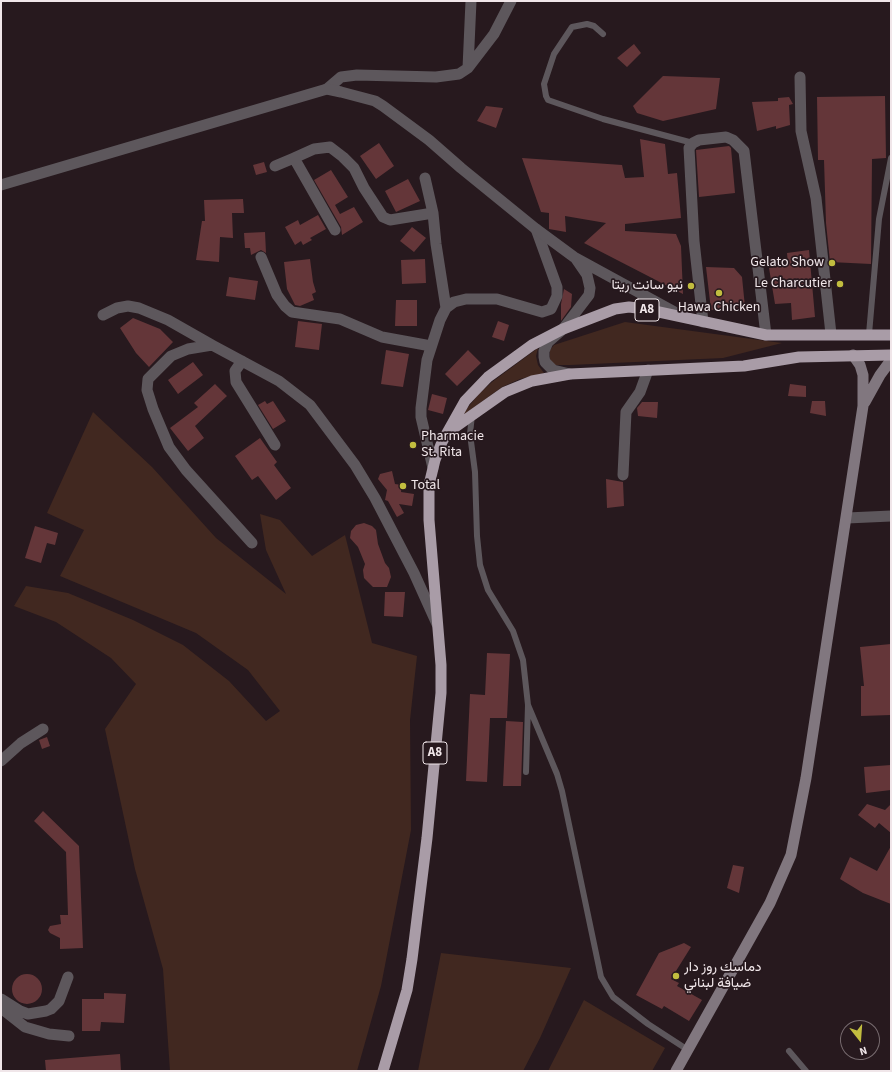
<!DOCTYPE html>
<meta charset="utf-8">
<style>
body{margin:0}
#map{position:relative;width:892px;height:1072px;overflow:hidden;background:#27191e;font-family:"Source Sans 3",sans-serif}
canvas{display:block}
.frame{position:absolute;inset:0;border:2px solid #f0e6e9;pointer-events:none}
.north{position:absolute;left:840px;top:1020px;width:40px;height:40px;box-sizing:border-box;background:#27191e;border:1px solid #776b6f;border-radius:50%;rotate:163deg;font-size:11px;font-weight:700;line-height:16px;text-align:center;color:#f0e6e9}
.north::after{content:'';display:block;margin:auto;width:14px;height:18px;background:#c2bd3f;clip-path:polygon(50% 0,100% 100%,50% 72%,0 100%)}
</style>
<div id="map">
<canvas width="892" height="1072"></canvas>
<div class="frame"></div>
<div class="north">N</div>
</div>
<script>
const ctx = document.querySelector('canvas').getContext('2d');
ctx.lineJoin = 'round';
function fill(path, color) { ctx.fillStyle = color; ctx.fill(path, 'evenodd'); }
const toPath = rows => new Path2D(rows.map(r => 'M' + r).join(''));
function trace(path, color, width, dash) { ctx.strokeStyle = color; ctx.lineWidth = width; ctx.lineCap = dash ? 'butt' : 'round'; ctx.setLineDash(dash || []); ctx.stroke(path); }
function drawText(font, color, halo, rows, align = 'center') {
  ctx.font = font + ' "Source Sans 3",Vazirmatn,sans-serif'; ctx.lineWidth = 3.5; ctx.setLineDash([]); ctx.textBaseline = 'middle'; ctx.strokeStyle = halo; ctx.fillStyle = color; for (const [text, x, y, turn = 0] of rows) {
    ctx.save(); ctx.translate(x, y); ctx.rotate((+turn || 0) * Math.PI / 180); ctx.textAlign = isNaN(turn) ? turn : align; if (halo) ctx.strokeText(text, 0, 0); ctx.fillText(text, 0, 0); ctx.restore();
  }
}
fill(toPath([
 [625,322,782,343,723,358,570,365,555,365,550,361,550,350,554,345],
 [538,348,536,356,538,365,544,373,520,379,502,387,459,418,479,394,492,382],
 [93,412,152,467,216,538,286,594,266,550,260,514,280,520,312,556,345,535,372,643,417,656,410,720,411,830,381,986,357,1071,170,1071,163,969,135,869,105,729,136,684,111,658,56,622,14,606,26,586,68,593,133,620,183,645,229,681,266,721,280,711,248,670,196,633,60,576,84,530,47,513],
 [441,953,571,968,540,1038,523,1071,418,1071],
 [584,1000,665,1048,652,1071,548,1071]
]), '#412820');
fill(toPath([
 [634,44,641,53,627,67,617,58],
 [663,76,720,78,716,109,663,121,637,113,633,106],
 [885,96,886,158,872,159,871,264,830,262,826,223,824,160,818,160,817,97],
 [789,97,793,104,789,105,790,125,776,129,776,126,757,131,752,102,778,101,778,98],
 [486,106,503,108,496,128,477,121],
 [640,139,665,144,668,174,677,173,681,218,625,224,625,231,676,234,681,246,683,294,584,243,606,223,565,216,566,232,549,229,549,213,541,212,522,158,622,165,625,178,644,177],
 [379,143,394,166,376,179,360,156],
 [729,146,731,148,735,193,699,197,696,150],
 [264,162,267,172,256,175,253,165],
 [331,170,348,197,335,205,340,214,354,207,363,222,342,235,341,227,314,180],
 [408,179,420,201,396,212,385,191],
 [243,199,244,213,232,213,233,238,220,237,219,262,196,260,202,221,205,221,204,200],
 [318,215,326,229,310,238,312,240,303,245,301,241,295,245,285,227,298,220,300,225],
 [412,227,426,238,414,252,400,241],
 [265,232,266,253,261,250,251,255,250,248,245,248,244,233],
 [809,250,815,317,792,320,791,303,775,304,769,268,788,264,787,253],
 [310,259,313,282,316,292,312,294,314,300,300,306,295,305,287,289,284,262],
 [425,259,426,283,402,284,401,260],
 [706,267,734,268,742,277,745,307,711,310],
 [229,277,258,281,255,300,226,296],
 [564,289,572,294,571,307,561,321,561,304],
 [396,300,417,300,417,326,395,326],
 [133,318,160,329,173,342,149,367,136,353,120,328],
 [298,321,322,324,319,350,295,347],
 [498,321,509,325,504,341,492,337],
 [386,350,409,354,403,387,381,384],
 [468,350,481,363,457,386,445,374],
 [193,362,203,375,178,394,168,380],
 [215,384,227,396,195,426,204,438,188,451,170,428,198,407,194,403],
 [790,384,806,386,806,397,788,396],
 [432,394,447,398,443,414,428,410],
 [265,401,267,404,273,401,286,421,273,429,258,405],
 [812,401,825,401,826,416,810,413],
 [642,402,658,402,657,418,638,416,637,408],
 [260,438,277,462,274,465,291,488,276,500,258,476,252,480,235,456],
 [392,471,395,484,402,485,401,492,414,494,412,506,399,504,404,513,397,517,388,501,385,500,387,490,378,479,380,474],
 [606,479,623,482,624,506,607,508],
 [364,523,372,526,376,530,378,544,385,563,389,568,391,577,387,587,373,587,364,578,363,570,365,564,358,547,350,538,351,531,356,525],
 [35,526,58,533,55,545,47,543,41,563,25,558],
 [385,592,405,592,403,617,384,616],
 [891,644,891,715,861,716,861,686,864,686,860,647],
 [487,653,510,654,507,718,490,718,487,782,466,781,470,694,485,695],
 [506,721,523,722,521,786,503,786],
 [47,737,50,746,42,749,39,740],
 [891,765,891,790,866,793,864,767],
 [867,804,885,810,891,804,891,833,879,823,875,828,858,815],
 [43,811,79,846,83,948,60,949,60,938,50,933,48,930,50,926,61,924,60,915,68,915,66,852,34,821],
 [891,846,891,904,863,893,840,879,850,857,877,871],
 [733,865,744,867,739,893,727,888],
 [684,943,691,947,671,979,679,983,677,986,702,1000,689,1021,664,1006,662,1009,636,995,659,953],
 '12 989a15 15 0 1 1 30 0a15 15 0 1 1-30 0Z',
 [104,993,126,994,124,1023,101,1022,100,1031,82,1031,82,999,104,999],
 [120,1054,121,1071,46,1071,45,1060]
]), '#643639');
trace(toPath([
 [603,34,594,26,587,24,572,27,554,54,544,84,546,96,548,100,603,119,693,143],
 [869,334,879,219,891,158],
 [472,415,470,434,475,472,477,536,480,565,488,590,513,631,523,660,528,705,526,772],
 [528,705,557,774,562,791,601,977,613,997,648,1024,688,1050],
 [789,1051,806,1071]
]), '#5d575c', 6);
trace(toPath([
 [468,68,471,1],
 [800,77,801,131,816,198,831,334],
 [327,89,341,77,357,75,436,77,459,74,468,68,494,34,511,1],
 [275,166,294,158],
 [425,178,433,213,436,244,446,308],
 [335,230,294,158,314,149,330,147,343,157,354,168,364,188,383,217,390,220,433,213],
 [261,257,277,295,285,306,292,312,340,319,382,337,431,346],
 [103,315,117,308,128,306,139,308,168,320,212,345],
 [703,322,694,241,689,148,693,143,699,140,726,137,733,140,744,151,766,335],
 [242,361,235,371,236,382,275,445],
 [433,468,421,417,421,408,427,360,440,320,446,308,454,302,466,299,497,299,542,312,551,309,557,296,557,287,536,229],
 [623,475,626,412,640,392,648,370],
 [847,518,891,516],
 [252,543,186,470,169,447,153,409,147,390,148,379,171,356,188,349,212,345,279,381,310,405,355,465,375,498,414,573,437,624],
 [1,761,21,743,43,729],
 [1,999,20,1011,28,1014,46,1011,51,1009,59,1001,68,977],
 [1,1008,25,1027,49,1034,69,1036]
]), '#5d575c', 11);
trace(toPath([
 [1,185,327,89,341,92,375,101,383,106,429,140,461,168,536,229,574,257,682,316],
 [570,374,553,370,545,362,544,357,544,351,548,342,563,329,589,295,590,288,587,275,576,259]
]), '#5d575c', 11);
trace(toPath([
 [865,402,880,375,891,360],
 [676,1071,770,903,791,855,806,778,863,406,863,375,860,365,853,355]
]), '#81777f', 11);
trace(toPath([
 [451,430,505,392,532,381,570,374,744,366,799,357,891,355],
 [383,1071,407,990,412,959,427,838,441,693,441,665,429,520,429,485,435,460,442,442,465,401,488,377,532,345,563,329,615,309,629,307,645,309,766,335,891,335]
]), '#a99ca7', 11);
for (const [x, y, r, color] of [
 [832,263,4,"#c2bd3f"],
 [840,284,4,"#c2bd3f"],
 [691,286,4,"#c2bd3f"],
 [719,293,4,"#c2bd3f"],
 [413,445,4,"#c2bd3f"],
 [403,486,4,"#c2bd3f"],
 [676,976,4,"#c2bd3f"]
]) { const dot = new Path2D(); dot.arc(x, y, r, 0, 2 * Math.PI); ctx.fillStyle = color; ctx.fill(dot); trace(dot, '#27191e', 1.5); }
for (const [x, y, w] of [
 [647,310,24],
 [435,753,24]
]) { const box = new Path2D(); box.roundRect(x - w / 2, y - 11, w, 22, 3); ctx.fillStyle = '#27191e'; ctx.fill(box); trace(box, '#f0e6e9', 1); }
drawText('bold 13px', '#f0e6e9', null, [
 ["A8",647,310],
 ["A8",435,753]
]);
drawText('14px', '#f0e6e9', '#27191e', [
 ["Gelato Show",824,263],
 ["Le Charcutier",832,284],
 ["نيو سانت ريتا",683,286],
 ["Hawa Chicken",719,308,"center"],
 ["Pharmacie",421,437,"left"],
 ["St. Rita",421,453,"left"],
 ["Total",411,486,"left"],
 ["دماسك روز دار",684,968,"left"],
 ["ضيافة لبناني",684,984,"left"]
], 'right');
</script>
